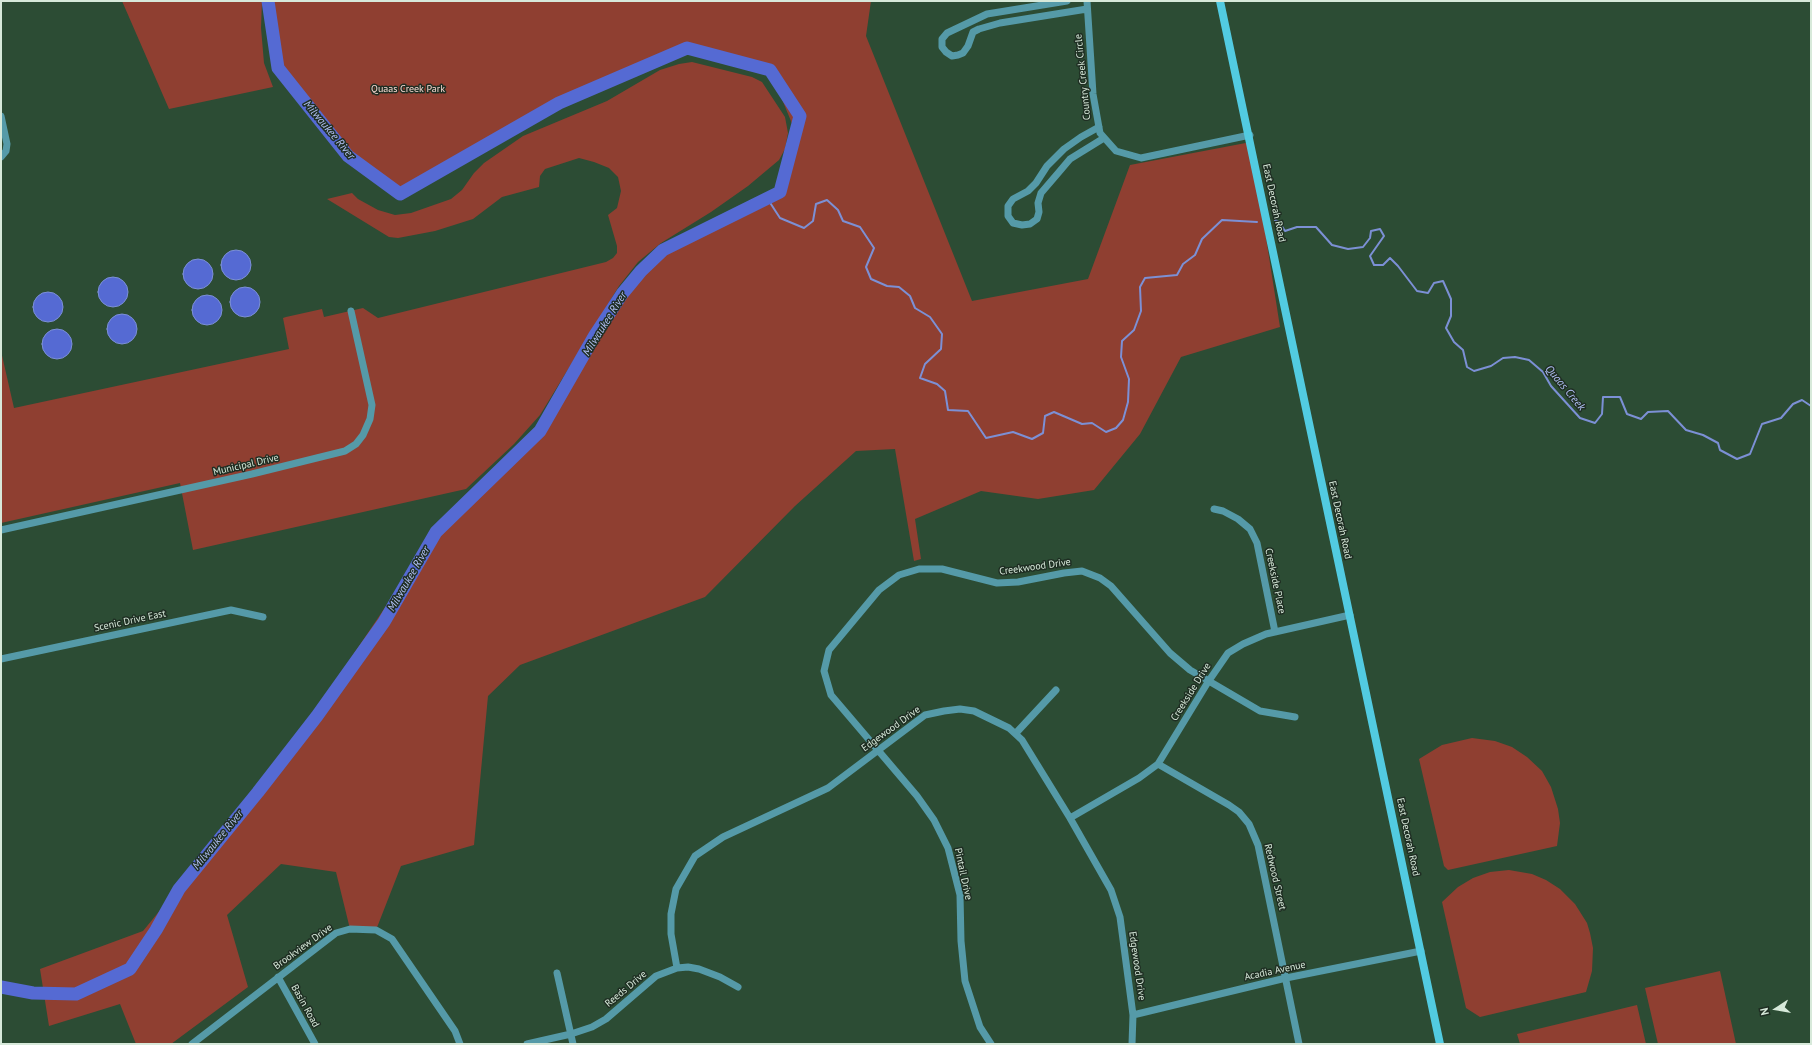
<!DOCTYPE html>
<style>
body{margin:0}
#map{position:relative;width:1812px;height:1045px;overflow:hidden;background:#2c4c34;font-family:"PT Sans",sans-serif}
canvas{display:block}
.frame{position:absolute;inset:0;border:2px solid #d7e9da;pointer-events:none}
.north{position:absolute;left:1756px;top:989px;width:40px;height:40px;-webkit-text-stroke:3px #1f2e23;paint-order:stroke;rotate:258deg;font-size:11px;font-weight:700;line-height:16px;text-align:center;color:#d7e9da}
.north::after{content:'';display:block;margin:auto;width:14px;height:18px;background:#d7e9da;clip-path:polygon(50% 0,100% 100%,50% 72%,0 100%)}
</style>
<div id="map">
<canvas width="1812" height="1045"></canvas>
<div class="frame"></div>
<div class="north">N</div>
</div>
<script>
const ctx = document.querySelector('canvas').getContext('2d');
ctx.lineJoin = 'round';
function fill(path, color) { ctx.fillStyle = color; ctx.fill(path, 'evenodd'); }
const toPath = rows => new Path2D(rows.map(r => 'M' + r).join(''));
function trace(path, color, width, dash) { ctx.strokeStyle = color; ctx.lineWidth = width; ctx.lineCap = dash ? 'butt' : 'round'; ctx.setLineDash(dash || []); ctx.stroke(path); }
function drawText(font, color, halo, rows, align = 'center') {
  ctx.font = font + ' "PT Sans",sans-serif'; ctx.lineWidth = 3; ctx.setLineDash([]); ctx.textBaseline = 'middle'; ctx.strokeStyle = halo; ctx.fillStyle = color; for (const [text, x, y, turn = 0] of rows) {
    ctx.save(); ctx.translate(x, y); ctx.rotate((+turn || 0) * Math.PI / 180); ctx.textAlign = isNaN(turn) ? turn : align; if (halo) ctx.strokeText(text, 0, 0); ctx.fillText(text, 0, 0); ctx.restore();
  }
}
fill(toPath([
 [122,1,262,1,261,28,264,63,273,87,169,109],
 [265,1,871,1,866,36,972,301,1088,279,1130,165,1251,142,1280,327,1181,357,1140,434,1094,490,1038,499,981,491,915,519,921,559,914,561,895,449,856,451,795,506,705,597,520,665,488,696,474,845,401,866,376,930,350,929,336,872,281,864,227,915,248,987,171,1044,136,1044,120,1004,49,1026,40,969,143,931,276,769,436,532,540,431,595,335,622,294,641,271,663,250,780,191,793,126,770,70,687,48,559,103,400,194,348,156,278,68],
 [692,62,752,77,762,82,785,117,788,133,785,149,779,160,748,186,711,212,661,243,638,262,619,286,540,415,514,444,466,489,193,550,180,483,1,523,1,351,14,408,289,349,283,318,286,317,322,309,324,317,363,308,378,318,606,262,613,258,617,253,617,246,608,215,617,208,621,191,618,177,609,168,594,162,579,158,545,169,540,176,539,187,502,197,473,219,435,231,398,238,389,237,327,199,352,193,358,199,378,210,395,215,411,213,451,199,462,190,474,173,484,163,523,136,607,101,660,70,679,64],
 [1472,738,1495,741,1512,747,1527,757,1542,771,1551,787,1558,809,1560,823,1557,846,1448,870,1444,866,1419,759,1442,745],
 [1509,870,1532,874,1546,880,1560,889,1575,904,1587,923,1590,933,1593,948,1592,971,1586,992,1480,1017,1466,1008,1442,902,1458,887,1473,878,1490,872],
 [1720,971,1736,1044,1658,1044,1645,988],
 [1637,1005,1646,1044,1520,1044,1517,1034]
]), '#8f3f31');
const water = toPath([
 '221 265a15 15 0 1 1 30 0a15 15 0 1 1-30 0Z',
 '183 274a15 15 0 1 1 30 0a15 15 0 1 1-30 0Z',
 '98 292a15 15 0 1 1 30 0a15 15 0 1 1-30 0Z',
 '230 302a15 15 0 1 1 30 0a15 15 0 1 1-30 0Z',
 '33 307a15 15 0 1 1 30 0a15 15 0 1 1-30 0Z',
 '192 310a15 15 0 1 1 30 0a15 15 0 1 1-30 0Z',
 '107 329a15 15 0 1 1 30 0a15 15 0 1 1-30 0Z',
 '42 344a15 15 0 1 1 30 0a15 15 0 1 1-30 0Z'
]);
fill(water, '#556ad3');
trace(water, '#7c90d5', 1);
trace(toPath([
 [767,198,780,218,804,228,813,221,816,204,827,200,838,210,843,221,860,227,874,248,866,267,871,279,887,286,899,287,910,296,915,308,930,317,942,334,941,349,925,364,920,378,937,384,945,391,948,410,968,411,986,438,1013,432,1032,439,1043,433,1045,416,1054,412,1082,424,1092,423,1106,432,1116,428,1123,420,1128,402,1129,379,1121,357,1122,341,1134,330,1141,311,1140,287,1145,278,1177,275,1183,264,1195,255,1202,239,1222,220,1257,222],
 [1275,220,1279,222,1285,231,1297,227,1316,227,1332,245,1348,249,1363,247,1370,238,1371,231,1380,229,1384,236,1370,256,1374,265,1383,265,1390,258,1398,266,1417,291,1428,293,1434,283,1443,281,1451,299,1451,316,1446,328,1454,342,1463,350,1467,367,1474,371,1491,366,1503,358,1515,357,1529,360,1543,372,1551,386,1580,418,1595,423,1602,414,1603,397,1620,397,1627,414,1641,419,1648,412,1668,411,1686,430,1703,435,1718,443,1720,450,1737,459,1750,454,1762,424,1781,418,1793,404,1802,400,1811,406]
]), '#7c90d5', 2);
trace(toPath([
 [1,987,33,993,76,994,130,969,156,930,179,889,258,792,317,716,384,622,436,532,540,431,595,335,622,294,641,271,663,250,780,192,800,116,770,70,687,48,559,103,400,194,348,156,278,68,268,1]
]), '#556ad3', 13);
trace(toPath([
 [1067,1,987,14,947,33,942,39,942,47,946,52,952,56,958,55,963,53,968,46,973,32,979,29,1000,23,1087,9],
 [1087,1,1093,94,1100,133,1116,151,1141,158,1250,135],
 [1,116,7,144,6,151,1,157],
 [1099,127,1081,137,1064,149,1047,166,1036,183,1028,191,1013,199,1008,206,1008,216,1013,223,1022,225,1030,224,1037,219,1039,212,1038,203,1041,193,1059,172,1070,159,1104,138],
 [1214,509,1223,511,1238,519,1250,529,1257,543,1275,632],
 [1,530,252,474,345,451,356,444,363,435,370,419,372,405,351,311],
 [1,659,231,610,263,617],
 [1016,733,1056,690],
 [1158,764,1229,805,1239,812,1249,824,1258,845,1299,1044],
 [1070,818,1139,778,1158,764,1208,682,1228,653,1243,644,1266,634,1350,615],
 [677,968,671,934,671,914,676,889,695,856,723,837,828,788,925,715,944,711,960,709,974,711,1009,728,1022,740,1070,818,1111,890,1120,917,1133,1015,1132,1044],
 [557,973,573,1044],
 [278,977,315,1044],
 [1133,1015,1286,978,1421,951],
 [192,1044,336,933,350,929,376,930,392,939,455,1031,460,1044],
 [527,1044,571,1034,592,1027,606,1019,656,976,677,968,688,967,699,969,720,977,738,987],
 [991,1044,980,1027,965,981,961,941,960,895,948,848,934,820,917,796,831,695,824,671,829,650,879,590,899,575,919,569,942,569,997,583,1018,582,1064,573,1082,571,1100,578,1111,586,1170,653,1190,670,1260,711,1295,717]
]), '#559aa8', 7);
trace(toPath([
 [1220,1,1440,1044]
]), '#52cbe1', 8);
drawText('10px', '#d7e9da', '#1f2e23', [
 ["Country Creek Circle",1083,77,-96],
 ["East Decorah Road",1274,203,78],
 ["Municipal Drive",246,465,-13],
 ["East Decorah Road",1340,520,78],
 ["Creekwood Drive",1035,567,-8],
 ["Creekside Place",1275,581,78],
 ["Scenic Drive East",130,621,-12],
 ["Creekside Drive",1191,692,-58],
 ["Edgewood Drive",891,729,-36],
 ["East Decorah Road",1408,837,78],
 ["Pintail Drive",963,874,78],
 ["Redwood Street",1275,877,77],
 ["Brookview Drive",303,947,-36],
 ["Edgewood Drive",1137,966,82],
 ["Acadia Avenue",1275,971,-12],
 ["Reeds Drive",626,989,-40],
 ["Basin Road",305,1006,61]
]);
drawText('10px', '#fbdad3', '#1f2e23', [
 ["Quaas Creek Park",408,89]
]);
drawText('italic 11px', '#b2c1f6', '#1f2e23', [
 ["Milwaukee River",329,130,50],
 ["Milwaukee River",605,324,-58],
 ["Quaas Creek",1565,388,50],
 ["Milwaukee River",409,579,-60],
 ["Milwaukee River",218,840,-51]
]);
</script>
